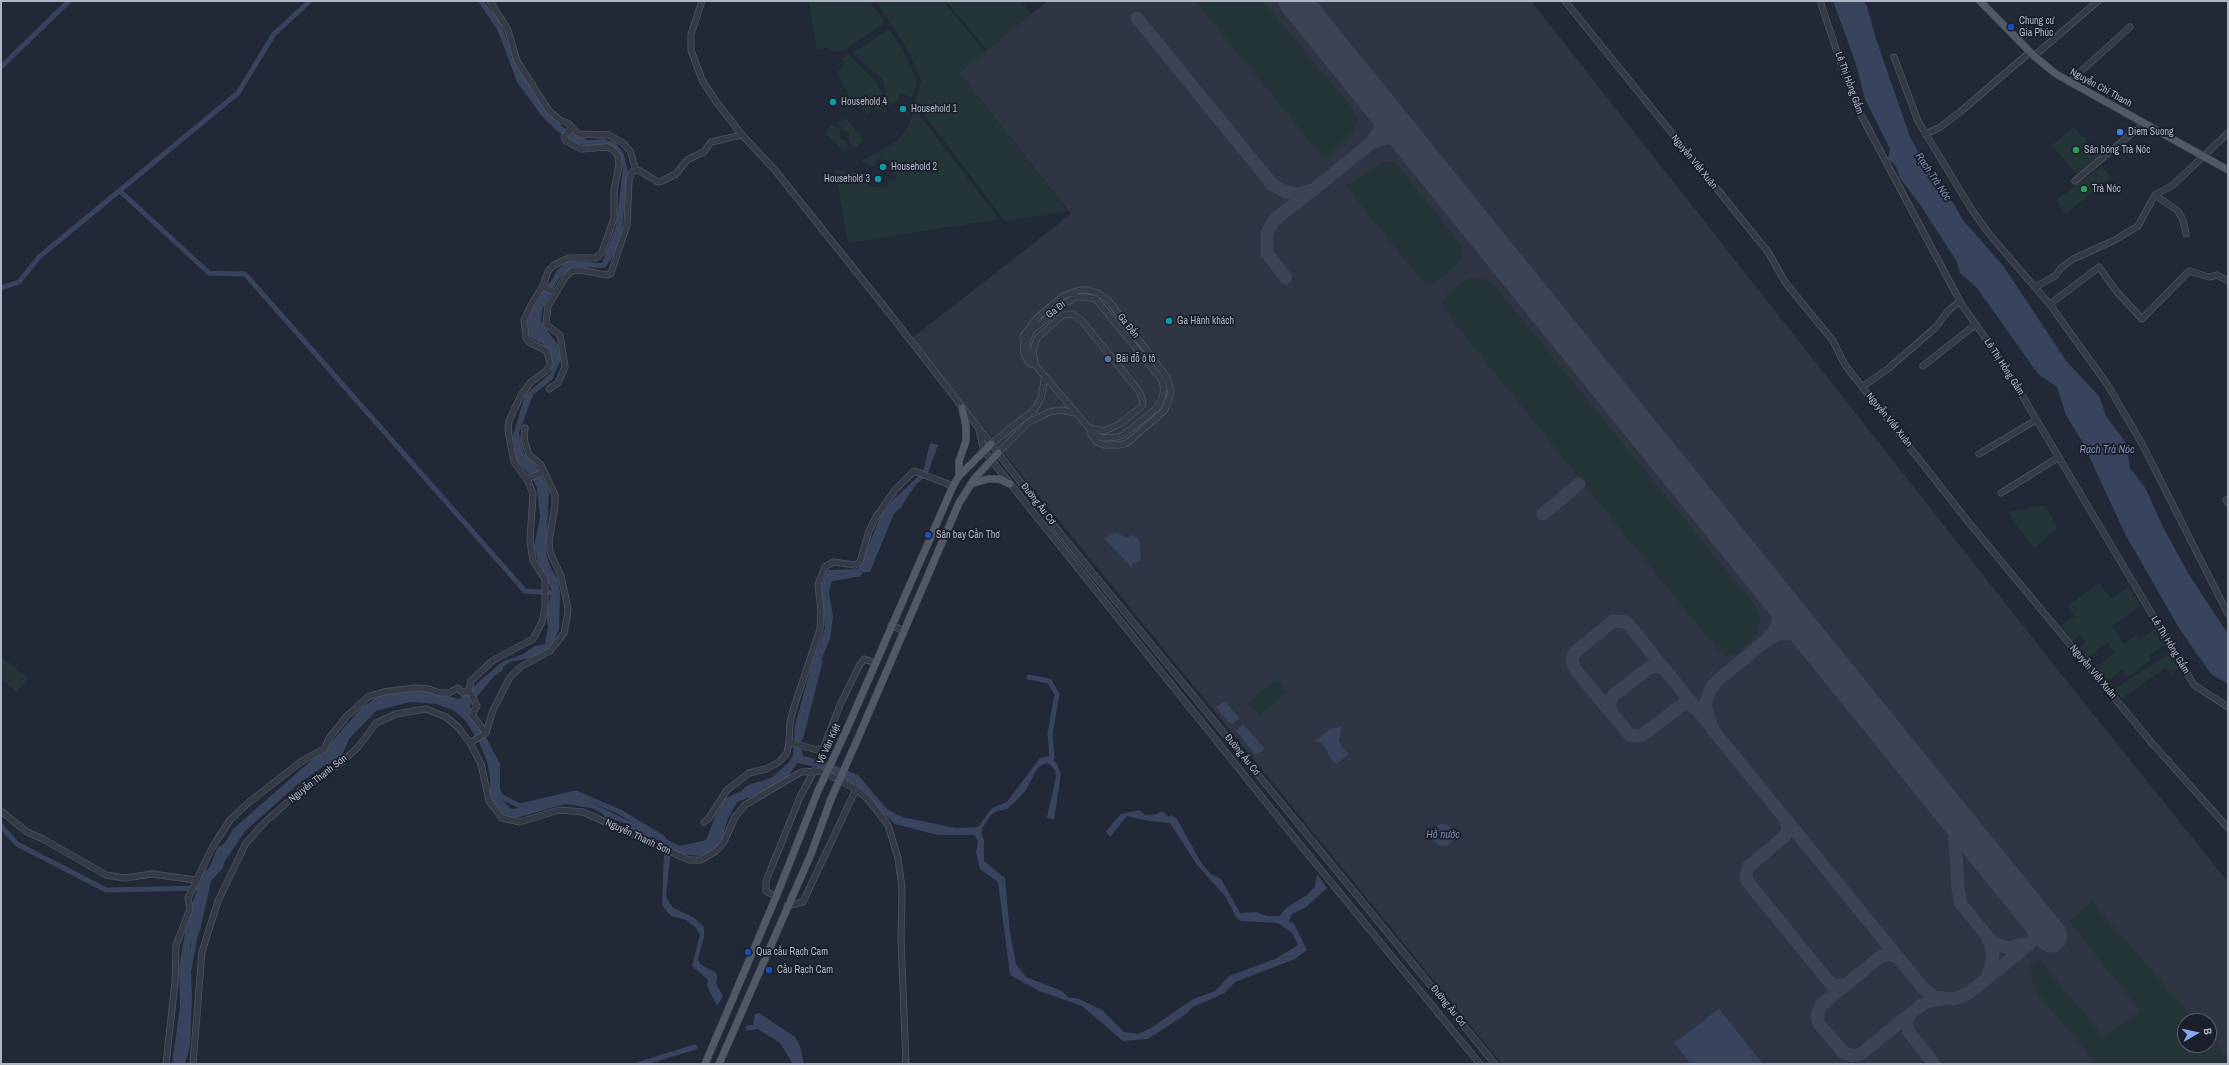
<!DOCTYPE html>
<meta charset="utf-8">
<style>
body{margin:0}
#map{position:relative;width:2229px;height:1065px;overflow:hidden;background:#212836;font-family:"Archivo Narrow",sans-serif}
canvas{display:block}
.frame{position:absolute;inset:0;border:2px solid #afb5c3;pointer-events:none}
.north{position:absolute;left:2177px;top:1013px;width:40px;height:40px;box-sizing:border-box;background:#1a1f2b;border:1px solid #565b68;border-radius:50%;rotate:81deg;font-size:11px;font-weight:700;line-height:16px;text-align:center;color:#afb5c3}
.north::after{content:'';display:block;margin:auto;width:14px;height:18px;background:#86a6f0;clip-path:polygon(50% 0,100% 100%,50% 72%,0 100%)}
</style>
<div id="map">
<canvas width="2229" height="1065"></canvas>
<div class="frame"></div>
<div class="north">B</div>
</div>
<script>
const ctx = document.querySelector('canvas').getContext('2d');
ctx.lineJoin = 'round';
function fill(path, color) { ctx.fillStyle = color; ctx.fill(path, 'evenodd'); }
const toPath = rows => new Path2D(rows.map(r => 'M' + r).join(''));
function trace(path, color, width, dash) { ctx.strokeStyle = color; ctx.lineWidth = width; ctx.lineCap = dash ? 'butt' : 'round'; ctx.setLineDash(dash || []); ctx.stroke(path); }
function drawText(font, color, halo, rows, align = 'center') {
  ctx.font = font + ' "Archivo Narrow",sans-serif'; ctx.lineWidth = 3.5; ctx.setLineDash([]); ctx.textBaseline = 'middle'; ctx.strokeStyle = halo; ctx.fillStyle = color; for (const [text, x, y, turn = 0] of rows) {
    ctx.save(); ctx.translate(x, y); ctx.rotate((+turn || 0) * Math.PI / 180); ctx.textAlign = isNaN(turn) ? turn : align; if (halo) ctx.strokeText(text, 0, 0); ctx.fillText(text, 0, 0); ctx.restore();
  }
}
fill(toPath([
 [1047,1,1531,1,2054,665,2228,882,2228,1064,1502,1064,911,339,1071,214,959,73],
 [2185,1021,2209,1021,2209,1045,2185,1045]
]), '#2f3543');
fill(toPath([
 [809,1,870,1,885,22,846,49,837,52,825,48,817,50],
 [876,1,943,1,985,52,959,73,1068,211,1005,221,915,103,921,81,909,52],
 [946,1,1021,1,1031,14,987,50],
 [1195,1,1263,1,1352,108,1357,120,1354,131,1328,156,1325,157,1321,155],
 [889,29,903,50,917,82,912,98,900,93,897,102,875,111,875,105,887,98,883,80,853,53],
 [849,55,873,78,883,94,870,104,871,111,867,115,850,97,837,72,844,66,841,58],
 [915,109,999,219,848,243,835,170,871,175,868,186,887,188,889,179,895,181,897,176,891,170,893,161,878,158,874,167,861,161,897,141,908,127],
 [846,118,864,140,857,147,852,147,849,139,849,132,842,130,838,123],
 [830,125,841,129,839,138,847,141,848,150,844,152,826,134],
 [2074,127,2100,155,2077,175,2052,145],
 [1388,161,1397,165,1460,243,1462,252,1458,264,1433,285,1428,285,1423,282,1346,186,1382,162],
 [2102,166,2111,177,2066,214,2056,200],
 [1478,277,1495,286,1757,608,1760,616,1757,635,1735,655,1724,655,1716,648,1444,310,1443,303,1446,295,1450,291,1467,279],
 [2045,505,2057,528,2034,549,2008,512],
 [2099,583,2111,599,2128,587,2141,605,2112,626,2124,644,2136,635,2139,640,2155,629,2166,644,2149,656,2151,660,2127,677,2122,670,2105,683,2094,668,2115,653,2108,643,2086,659,2078,648,2086,643,2081,635,2071,642,2060,626,2075,616,2068,606],
 [2169,654,2179,668,2171,674,2166,668,2121,699,2114,689],
 [1,656,28,678,17,692,1,679],
 [1276,679,1287,692,1259,716,1247,703],
 [2092,902,2196,1021,2185,1021,2185,1045,2209,1045,2209,1036,2228,1057,2228,1064,2097,1064,2034,989,2030,965,2038,958,2103,1036,2140,1011,2069,921]
]), '#243538');
fill(toPath([
 [478,1,484,1,499,20,516,63,551,117,564,128,587,140,604,139,616,143,624,154,628,173,621,236,617,250,605,268,573,267,559,278,542,310,541,322,558,345,562,357,552,380,533,395,519,433,524,454,538,468,549,491,546,554,551,568,558,579,560,594,559,629,552,646,541,656,510,662,504,666,502,671,494,676,470,705,472,715,485,735,500,764,500,796,507,805,512,809,519,808,562,798,570,792,680,846,706,840,717,812,748,785,771,778,788,763,793,755,795,725,813,660,825,628,820,588,828,570,859,569,881,515,895,498,923,472,930,443,938,445,927,476,916,484,901,507,894,514,870,572,840,574,831,583,829,593,833,616,830,639,815,675,804,715,801,746,803,756,826,762,858,775,887,809,902,817,956,828,978,827,992,808,1007,802,1040,758,1050,756,1057,764,1061,774,1054,820,1047,817,1056,777,1055,770,1048,763,1042,765,1037,769,1026,790,1018,799,1007,809,997,811,991,815,983,827,981,833,984,840,984,861,1005,878,1010,933,1016,964,1026,977,1062,991,1069,998,1077,998,1102,1010,1124,1032,1138,1034,1151,1028,1193,999,1215,991,1229,976,1275,959,1298,945,1292,933,1278,923,1240,921,1236,917,1225,896,1197,865,1170,823,1149,821,1127,816,1110,837,1106,831,1121,814,1140,810,1145,815,1154,815,1163,811,1168,817,1171,815,1177,819,1202,864,1211,874,1221,879,1240,913,1256,912,1267,916,1280,916,1286,908,1307,895,1315,886,1317,874,1327,888,1306,907,1292,914,1289,921,1294,924,1307,950,1295,959,1235,982,1225,993,1193,1007,1186,1014,1148,1039,1123,1041,1082,1006,1039,991,1010,975,998,882,980,869,976,852,978,841,975,835,937,835,895,824,852,784,816,767,797,763,787,778,756,795,737,802,727,821,721,843,710,852,701,856,680,854,671,849,666,897,673,908,693,917,704,927,704,937,698,959,700,964,716,973,717,977,716,984,723,996,717,1006,707,986,708,980,692,966,700,935,696,928,686,920,671,916,662,905,664,853,661,841,633,832,628,824,607,818,600,812,591,808,565,804,513,819,500,813,490,802,490,776,487,761,479,742,465,720,453,710,436,704,410,702,376,711,349,739,341,758,324,766,297,785,245,831,225,861,222,869,211,881,200,931,190,945,192,995,190,1046,185,1064,172,1064,180,1007,179,968,187,920,200,880,203,873,210,867,217,848,225,843,233,829,329,745,361,708,383,693,415,688,459,699,502,662,523,654,535,646,545,644,548,627,546,612,550,600,551,588,538,562,534,546,540,517,537,488,531,476,516,461,511,442,525,395,551,373,552,356,543,344,529,337,525,326,537,298,553,278,557,270,568,261,602,263,616,226,623,168,618,152,612,148,576,144,556,130,541,115,517,82,498,31],
 [1833,1,1863,1,1867,6,1876,39,1910,137,1939,189,1954,204,1963,220,2004,267,2067,362,2099,396,2106,416,2126,443,2130,468,2146,489,2162,525,2188,573,2228,634,2228,684,2211,674,2179,628,2125,534,2083,443,2066,415,2057,387,2038,374,1977,288,1960,273,1957,262,1921,206,1900,178,1896,166,1888,159,1890,149,1865,99,1856,64],
 [1117,533,1126,538,1133,535,1139,540,1141,558,1139,562,1132,563,1132,568,1105,539,1108,535],
 [1225,701,1239,718,1233,724,1229,723,1216,707],
 [1243,724,1265,749,1258,754,1255,754,1236,731],
 [1342,726,1339,741,1341,746,1349,754,1338,763,1334,764,1322,743,1315,741,1329,730],
 '1432 835a11 11 0 1 1 22 0a11 11 0 1 1-22 0Z',
 [1719,1009,1763,1064,1691,1064,1674,1043],
 [759,1013,795,1037,800,1046,804,1064,793,1064,780,1043,753,1026,755,1014]
]), '#38445e');
trace(toPath([
 [1,67,69,1],
 [120,191,209,273,245,274,525,591,555,593],
 [1,288,19,282,39,257,238,93,274,34,310,1],
 [830,579,859,574,862,567],
 [1029,677,1049,681,1057,694,1050,734,1052,758,1045,760],
 [801,737,820,662],
 [498,790,500,796,520,806,576,793,620,812,663,838],
 [721,813,724,802,739,795],
 [1,826,17,844,106,890,202,888],
 [189,969,196,932],
 [748,1028,759,1026],
 [640,1064,695,1047]
]), '#38445e', 5);
trace(toPath([
 [1137,18,1267,178,1273,185,1286,192,1298,194,1313,190,1371,143,1380,129,1381,120,1377,104,1371,96],
 [1371,143,1385,138,1393,138,1408,144,1418,154],
 [1286,278,1267,253,1267,233,1274,220,1310,192],
 [1543,514,1579,484],
 [1767,584,1778,604,1778,619,1776,628,1768,639,1719,679,1711,688,1706,701,1706,709,1713,730,1923,988,1934,997,1954,999,1969,993,2028,945,2034,938,2040,922],
 [1768,639,1779,634,1796,634,1806,637,1822,653],
 [1697,709,1690,705,1682,705,1641,736,1630,735,1575,669,1572,661,1574,653,1613,621,1626,622,1629,625,1708,723],
 [1612,714,1609,704,1614,695,1650,667,1659,666,1666,671],
 [1944,804,1954,822,1958,889,1961,904,1993,943,2009,948,2026,943],
 [1786,820,1788,828,1785,836,1748,867,1746,874,1747,881,1830,983,1838,986,1846,984],
 [1899,958,1890,954,1880,957,1821,1005,1817,1016,1819,1024,1843,1052,1852,1056,1861,1054,1910,1014],
 [1987,978,1992,962,1993,952,1987,936],
 [1934,1064,1909,1032,1907,1021,1910,1014,1920,1006,1930,1001,1942,999]
]), '#3c4352', 13);
trace(toPath([
 [1295,1,2051,936]
]), '#3c4352', 33);
const minor = toPath([
 [490,1,508,30,517,61,549,111,561,121,568,123,578,134,609,135,623,143,630,151,636,170],
 [702,1,691,34,691,50,702,80,715,100,742,135,774,169,894,319,1060,533,1495,1064],
 [1565,1,1768,252,1785,282,1833,341,1845,365,1966,519,2151,742,2228,828],
 [1820,1,1842,67,1860,113,1962,305,2001,360,2194,685,2228,707],
 [2034,56,2098,1],
 [1894,57,1918,121,1972,210,1990,235,2051,306,2107,384,2141,442,2228,614],
 [2069,82,2130,27],
 [1925,134,1939,128,1960,112,2030,52],
 [2075,181,2144,123],
 [2155,195,2178,211,2183,220,2186,234],
 [543,286,555,293],
 [2035,287,2055,276,2061,268,2073,259,2115,240,2138,226,2155,195,2173,185,2228,133],
 [1075,297,1086,297,1096,299,1162,380,1164,390,1161,401,1156,409,1123,435,1117,437,1103,438,1094,434,1031,360,1028,350,1027,342,1031,331,1066,303,1075,297],
 [2050,304,2099,267,2117,292,2142,319,2189,271,2209,277,2217,275,2228,281],
 [1035,361,1033,351,1037,338,1063,315,1073,314,1082,321,1139,391,1143,401,1142,406,1120,424,1104,431,1089,428],
 [1031,364,1028,362,1024,353,1023,336,1037,318,1063,296,1080,290,1088,290,1098,293,1108,300,1167,377,1171,392,1165,410,1127,443,1119,445,1104,445,1097,442,1090,433],
 [1923,366,1976,324],
 [1862,387,1889,368,1936,327,1948,311,1960,301],
 [549,389,558,383,565,367,560,335,547,325,546,322,548,306,566,276,572,271,579,270,607,275,611,273,627,225,629,180,632,172,636,170,640,171,658,182,662,181,676,174,687,160,704,152,711,142,742,135],
 [979,431,984,451,1289,831,1480,1064],
 [991,444,1035,409,1041,398,1045,376],
 [998,453,1028,423,1039,417,1049,412,1061,410,1075,413],
 [1979,454,2036,420],
 [527,479,544,472],
 [2001,493,2059,457],
 [2226,500,2228,503],
 [891,625,904,631],
 [469,691,471,681,492,661,533,639,542,622,545,609,545,579,533,561,530,541,533,494,528,481,514,462,508,430,509,421,521,395,531,382,547,370,550,364,547,351,529,342,526,338,524,320,531,305,543,286,548,271,554,265,569,258,596,258,602,252,614,218,614,191,619,165,618,156,612,149,607,147,581,149,566,141,564,137,572,128],
 [789,742,790,722,794,707,820,629,821,611,818,584,825,567,833,562,855,565,860,562,869,531,876,517,895,490,914,471,953,486],
 [470,743,486,733,493,710,510,677,522,666,550,651,564,633,567,618,568,608,561,576,550,552,549,542,555,505,555,495,541,465,529,455,524,439,525,428],
 [1,811,27,832,43,839,106,875,125,878,152,874,196,880],
 [704,822,709,818,727,790,749,773,766,769,779,762,787,753,789,742,817,750,823,749,840,705,859,666,864,659,875,663],
 [776,897,766,891,766,881,800,797,814,771],
 [787,906,803,902,856,789],
 [166,1064,175,982,176,945,190,909,188,898,212,848,230,820,248,803,302,761,324,749,330,737,347,716,368,697,383,692,415,688,429,689,440,693,449,693,458,688,463,693,469,690,477,706,472,715,486,733],
 [193,1064,202,952,218,901,246,843,265,822,300,791,342,762,359,746,376,723,396,714,426,709,446,717,458,727,470,743,481,764,489,801,502,818,520,822,559,810,583,812,689,860,701,860,716,851,724,842,735,817,745,805,801,772,821,771,856,789,867,798,888,825,898,858,902,888,901,939,906,1064]
]);
const major = toPath([
 [1980,1,2034,56,2056,74,2228,170],
 [959,476,959,461,966,441,966,426,962,408],
 [971,484,988,479,999,479,1010,484],
 [846,731,953,486,959,476,991,444],
 [858,738,959,503,975,478,998,453],
 [705,1064,776,897,818,791],
 [719,1064,811,854,831,799]
]);
trace(minor, '#4f5561', 7);
trace(major, '#3e4350', 8);
trace(minor, '#343a46', 5.5);
trace(major, '#525966', 7);
const majorBridge = toPath([
 [818,791,846,731],
 [831,799,858,738]
]);
trace(majorBridge, '#3e4350', 8, []);
trace(majorBridge, '#525966', 7);
for (const [x, y, r, color] of [
 [2011,27,4,"#1a4fb4"],
 [833,102,4,"#0f9aa8"],
 [903,109,4,"#0f9aa8"],
 [2120,132,4,"#3f7fe0"],
 [2076,150,4,"#2e9e5b"],
 [883,167,4,"#0f9aa8"],
 [878,179,4,"#0f9aa8"],
 [2084,189,4,"#2e9e5b"],
 [1169,321,4,"#0f9aa8"],
 [1108,359,4,"#5c6f8a"],
 [928,535,4,"#1a4fb4"],
 [748,952,4,"#1a4fb4"],
 [769,970,4,"#1a4fb4"]
]) { const dot = new Path2D(); dot.arc(x, y, r, 0, 2 * Math.PI); ctx.fillStyle = color; ctx.fill(dot); trace(dot, '#1a1f2b', 1.5); }
drawText('10px', '#afb5c3', '#1a1f2b', [
 ["Chung cư",2019,21],
 ["Gia Phúc",2019,33],
 ["Household 4",841,102],
 ["Household 1",911,109],
 ["Diem Suong",2128,132],
 ["Sân bóng Trà Nóc",2084,150],
 ["Household 2",891,167],
 ["Household 3",870,179,"right"],
 ["Trà Nóc",2092,189],
 ["Ga Hành khách",1177,321],
 ["Bãi đỗ ô tô",1116,359],
 ["Sân bay Cần Thơ",936,535],
 ["Qua cầu Rạch Cam",756,952],
 ["Cầu Rạch Cam",777,970]
], 'left');
drawText('10px', '#afb5c3', '#1a1f2b', [
 ["Lê Thị Hồng Gấm",1849,83,70],
 ["Nguyễn Chí Thanh",2101,88,29],
 ["Nguyễn Viết Xuân",1694,162,51],
 ["Ga Đi",1056,310,-37],
 ["Ga Đến",1128,326,52],
 ["Lê Thị Hồng Gấm",2004,367,57],
 ["Nguyễn Viết Xuân",1889,420,51],
 ["Đường Âu Cơ",1038,504,52],
 ["Lê Thị Hồng Gấm",2170,645,59],
 ["Nguyễn Viết Xuân",2093,672,50],
 ["Võ Văn Kiệt",829,744,-65],
 ["Đường Âu Cơ",1242,755,51],
 ["Nguyễn Thanh Sơn",318,779,-38],
 ["Nguyễn Thanh Sơn",638,837,25],
 ["Đường Âu Cơ",1448,1006,51]
]);
drawText('italic 11px', '#7989aa', '#1a1f2b', [
 ["Rạch Trà Nóc",1933,177,56],
 ["Rạch Trà Nóc",2107,450],
 ["Hồ nước",1443,835]
]);
</script>
